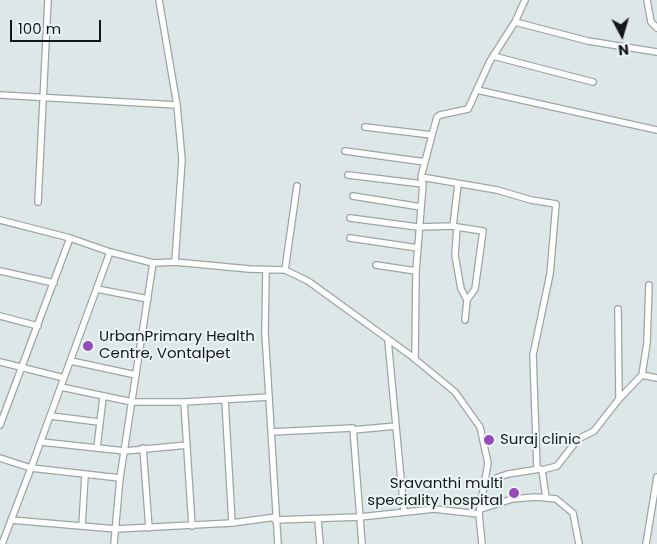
<!DOCTYPE html>
<style>
body{margin:0}
#map{position:relative;width:657px;height:544px;overflow:hidden;background:#dee7e8;font-family:Poppins,sans-serif}
canvas{display:block}
.north{position:absolute;left:597px;top:10px;width:50px;height:50px;-webkit-text-stroke:4px #ecf5f5;paint-order:stroke;rotate:174deg;font-size:14px;font-weight:700;line-height:20px;text-align:center;color:#151818}
.north::after{content:'';display:block;margin:auto;width:18px;height:22px;background:#151818;clip-path:polygon(50% 0,100% 100%,50% 72%,0 100%)}
.scale{position:absolute;left:10px;top:20px;width:91px;height:22px;box-sizing:border-box;border:2px solid #151818;border-top:0;padding-left:6px;font-size:15px;line-height:18px;white-space:nowrap;color:#151818;-webkit-text-stroke:4px #ecf5f5;paint-order:stroke}
</style>
<div id="map">
<canvas width="657" height="544"></canvas>
<div class="north">N</div>
<div class="scale">100 m</div>
</div>
<script>
const ctx = document.querySelector('canvas').getContext('2d');
ctx.lineJoin = 'round';
const toPath = rows => new Path2D(rows.map(r => 'M' + r).join(''));
function trace(path, color, width, dash) { ctx.strokeStyle = color; ctx.lineWidth = width; ctx.lineCap = dash ? 'butt' : 'round'; ctx.setLineDash(dash || []); ctx.stroke(path); }
function drawText(font, color, halo, rows, align = 'center') {
  ctx.font = font + ' Poppins,sans-serif'; ctx.lineWidth = 4; ctx.setLineDash([]); ctx.textBaseline = 'middle'; ctx.strokeStyle = halo; ctx.fillStyle = color; for (const [text, x, y, turn = 0] of rows) {
    ctx.save(); ctx.translate(x, y); ctx.rotate((+turn || 0) * Math.PI / 180); ctx.textAlign = isNaN(turn) ? turn : align; if (halo) ctx.strokeText(text, 0, 0); ctx.fillText(text, 0, 0); ctx.restore();
  }
}
const street = toPath([
 [525,0,515,22,588,41,657,52],
 [647,0,651,22,657,28],
 [493,56,593,82],
 [477,90,657,130],
 [0,95,177,105],
 [365,127,432,135,421,177,423,184,416,271,415,359],
 [432,135,437,117,440,115,468,109,490,61,515,22],
 [345,151,425,162],
 [348,175,423,184],
 [421,177,497,190,531,200,556,204,550,274,533,355,537,469],
 [353,196,421,207],
 [38,202,48,0],
 [350,218,418,227,453,226,458,184],
 [0,220,70,238,110,252,153,263,175,262,182,160,177,105,159,0],
 [453,226,457,227,455,255,461,289,467,300,465,320],
 [457,227,483,231,475,289,467,300],
 [350,238,418,248],
 [175,262,249,269,285,270,308,281,410,355,455,392,480,427,488,463,479,514,482,544],
 [376,265,416,271],
 [266,270,265,332,278,544],
 [285,270,297,186],
 [0,271,54,283],
 [97,289,148,299],
 [618,309,619,399],
 [0,316,38,326],
 [388,340,404,512],
 [71,361,136,375],
 [0,362,64,378],
 [642,375,647,343,649,285],
 [61,387,132,402,184,402],
 [225,400,232,523],
 [51,416,99,422],
 [0,425,70,238],
 [353,430,396,426],
 [271,432,353,428,362,544],
 [41,442,125,451,187,445],
 [97,448,103,397],
 [143,448,149,528],
 [0,458,31,468,110,252],
 [485,482,508,474,540,469],
 [546,498,542,470,557,466,578,439,594,431,619,399,642,375,657,378],
 [481,509,512,499,536,497,556,499,573,513,579,544],
 [11,520,116,529,232,523,276,517],
 [275,520,360,517,434,509,479,514],
 [318,520,320,544],
 [82,526,85,475],
 [192,526,184,402,269,397],
 [2,544,31,468,120,478],
 [114,544,120,478,153,263],
 [646,544,657,477]
]);
trace(street, '#9ca5a5', 8);
trace(street, '#fff', 5.5);
for (const [x, y, r, color] of [
 [88,346,6,"#9749ba"],
 [489,440,6,"#9749ba"],
 [514,493,6,"#9749ba"]
]) { const dot = new Path2D(); dot.arc(x, y, r, 0, 2 * Math.PI); ctx.fillStyle = color; ctx.fill(dot); trace(dot, '#ecf5f5', 2); }
drawText('15px', '#151818', '#ecf5f5', [
 ["UrbanPrimary Health",99,337],
 ["Centre, Vontalpet",99,354],
 ["Suraj clinic",500,440],
 ["Sravanthi multi",503,484,"right"],
 ["speciality hospital",503,501,"right"]
], 'left');
</script>
